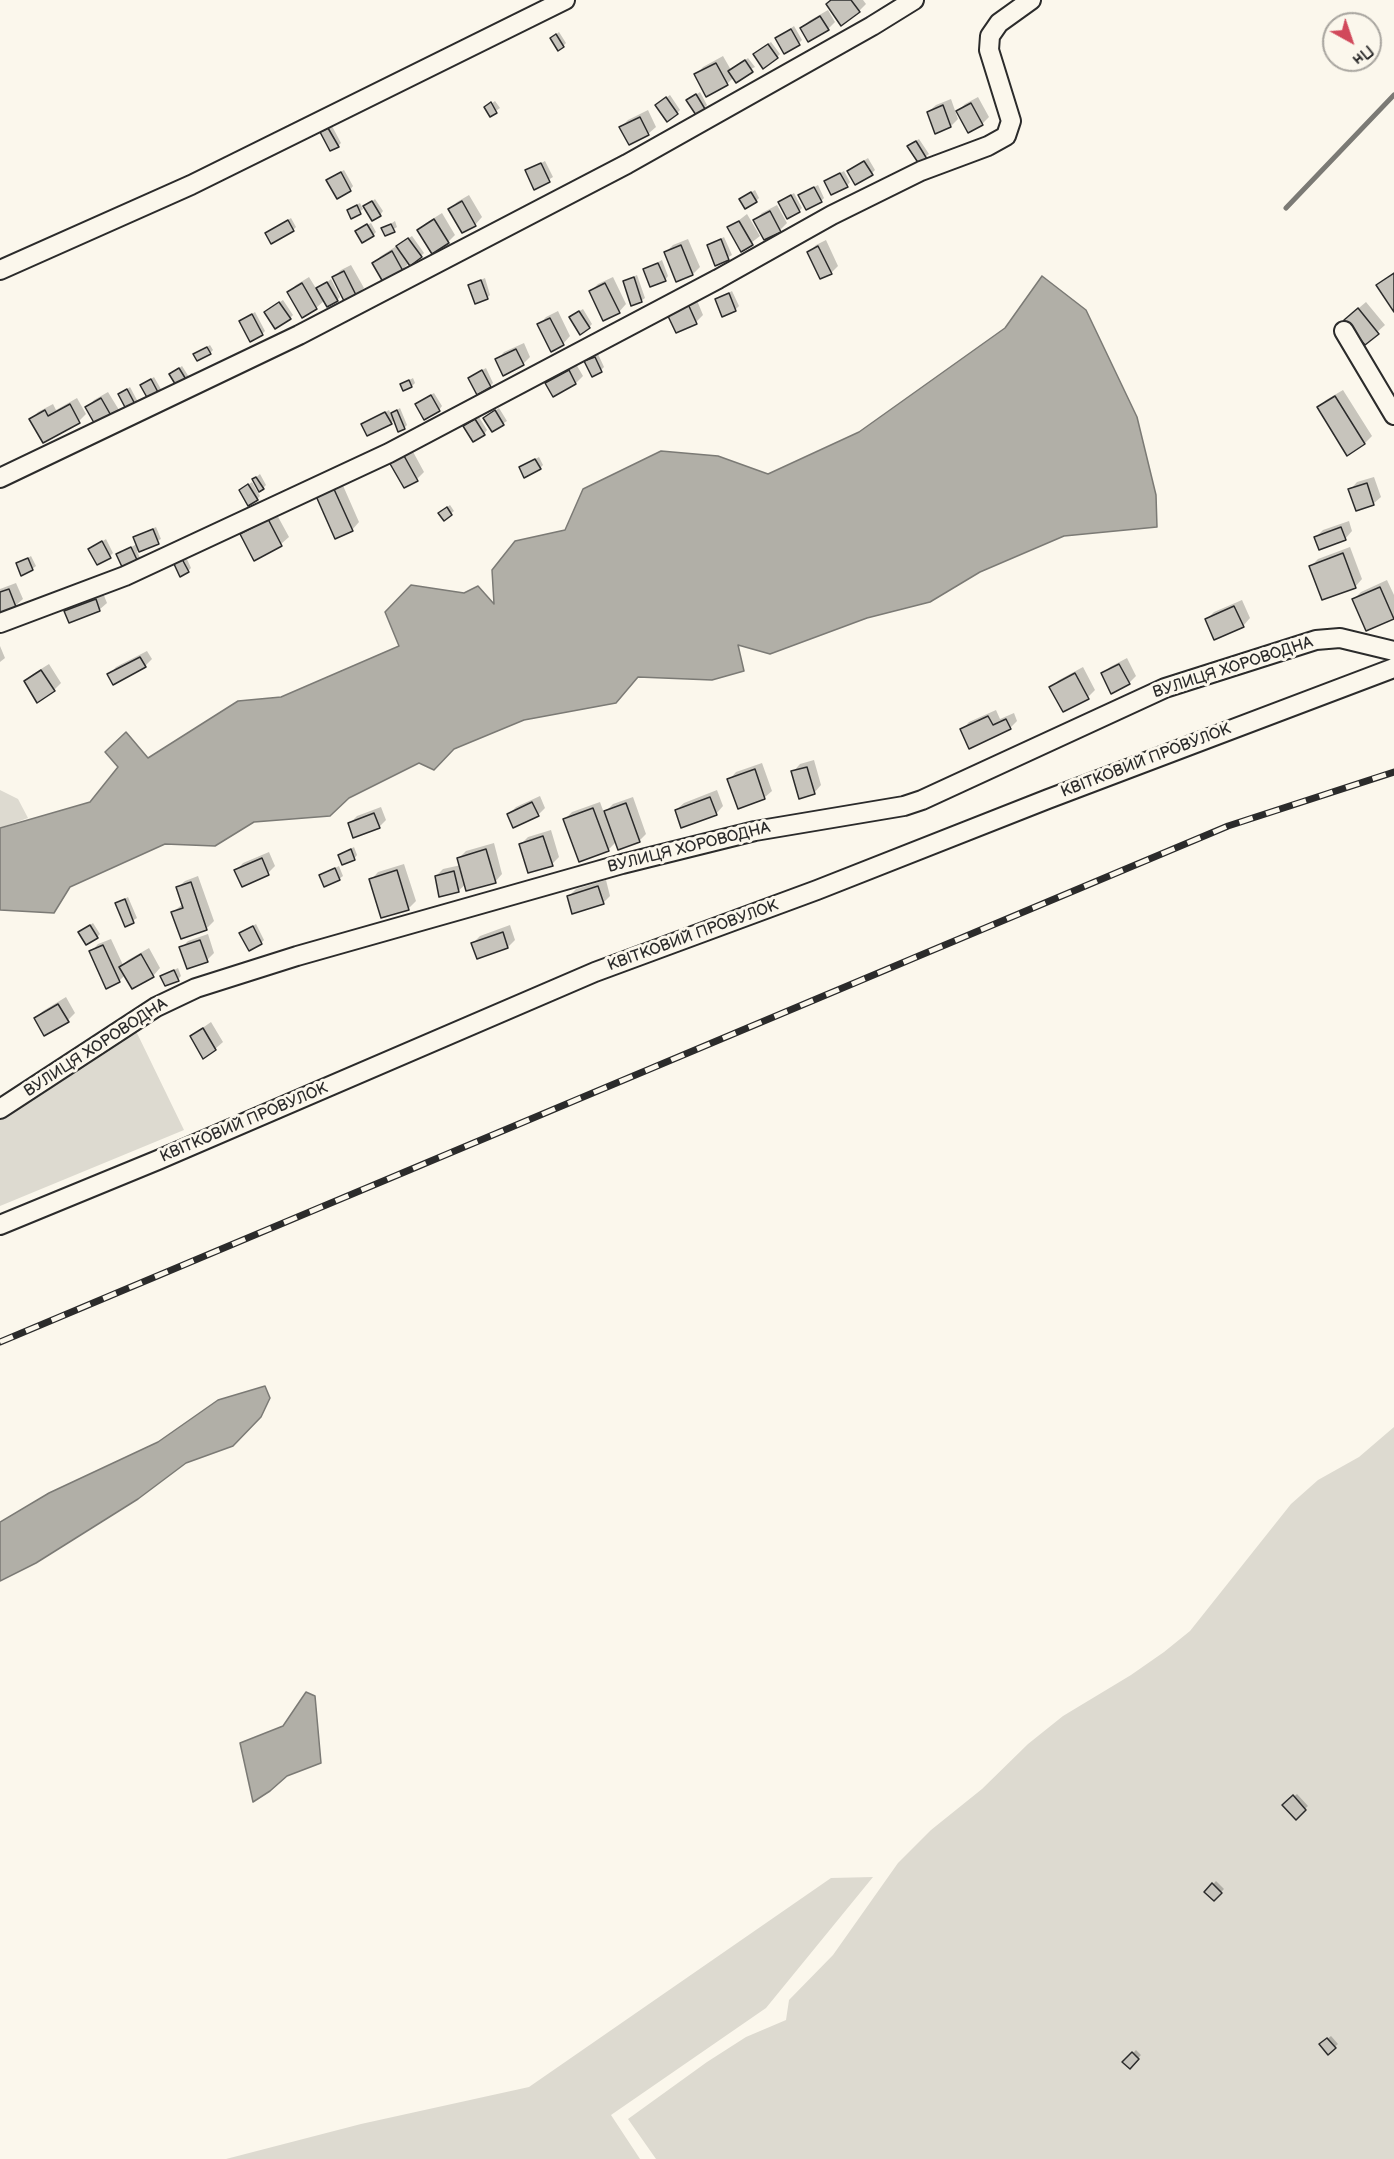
<!DOCTYPE html>
<meta charset="utf-8">
<style>
body{margin:0}
#map{position:relative;width:1394px;height:2159px;overflow:hidden;background:#fbf7ec;font-family:"Balsamiq Sans",sans-serif}
canvas{display:block}
.north{position:absolute;left:1322px;top:12px;width:60px;height:60px;box-sizing:border-box;background:#fbf7ec;border:2px solid #a8a59f;border-radius:50%;rotate:140deg;font-size:16px;font-weight:700;line-height:24px;text-align:center;color:#2b2b2b}
.north::after{content:'';display:block;margin:auto;width:21px;height:27px;background:#d1495b;clip-path:polygon(50% 0,100% 100%,50% 72%,0 100%)}
</style>
<div id="map">
<canvas width="1394" height="2159"></canvas>
<div class="north">Пн</div>
</div>
<script>
const ctx = document.querySelector('canvas').getContext('2d');
ctx.lineJoin = 'round';
function fill(path, color) { ctx.fillStyle = color; ctx.fill(path, 'evenodd'); }
const toPath = rows => new Path2D(rows.map(r => 'M' + r).join(''));
function trace(path, color, width, dash) { ctx.strokeStyle = color; ctx.lineWidth = width; ctx.lineCap = dash ? 'butt' : 'round'; ctx.setLineDash(dash || []); ctx.stroke(path); }
function drawText(font, color, halo, rows, align = 'center') {
  ctx.font = font + ' "Balsamiq Sans",sans-serif'; ctx.lineWidth = 6; ctx.setLineDash([]); ctx.textBaseline = 'middle'; ctx.strokeStyle = halo; ctx.fillStyle = color; for (const [text, x, y, turn = 0] of rows) {
    ctx.save(); ctx.translate(x, y); ctx.rotate((+turn || 0) * Math.PI / 180); ctx.textAlign = isNaN(turn) ? turn : align; if (halo) ctx.strokeText(text, 0, 0); ctx.fillText(text, 0, 0); ctx.restore();
  }
}
fill(toPath([
 [0,790,18,799,28,818,0,828],
 [135,1029,184,1130,0,1206,0,1117],
 [1394,1427,1394,2159,656,2159,628,2119,707,2062,746,2037,786,2020,789,2000,833,1955,898,1863,931,1830,982,1789,1028,1744,1063,1716,1131,1675,1164,1652,1190,1631,1291,1504,1318,1480,1359,1457],
 [873,1877,766,2008,611,2115,640,2159,226,2159,361,2124,529,2087,831,1878]
]), '#dddad0');
const water = toPath([
 [1042,276,1086,310,1137,417,1156,495,1157,527,1064,536,980,572,930,602,867,618,770,654,738,645,744,671,712,680,638,677,616,703,524,720,454,749,434,770,419,763,349,798,330,816,254,822,215,846,165,844,70,887,54,913,0,910,0,828,90,802,118,767,105,752,126,732,148,758,238,701,281,697,399,646,385,612,411,585,464,593,478,586,494,604,492,570,515,541,565,530,583,489,661,451,718,456,768,474,859,432,1005,328,1042,276],
 [265,1386,270,1398,261,1417,233,1446,186,1463,138,1499,36,1563,0,1581,0,1522,49,1493,158,1442,218,1400,265,1386],
 [306,1692,315,1696,321,1763,287,1776,270,1791,253,1802,240,1743,283,1726,306,1692]
]);
fill(water, '#b1afa7');
trace(water, '#7b7a75', 1.5);
fill(toPath([
 [832,0,863,0,866,4,859,11],
 [828,10,835,22,828,29,802,28,809,21],
 [794,26,802,40,799,43,777,38],
 [559,32,566,43,563,46,555,35],
 [771,42,780,54,777,57,758,51],
 [723,56,731,70,748,58,755,67,734,77,727,84,696,75,703,67],
 [700,92,707,105,704,108,688,100],
 [670,95,680,110,677,113,660,102],
 [978,97,989,117,982,124,958,111,965,104],
 [951,99,958,119,951,126,928,112,936,105],
 [495,101,500,108,490,115,487,107],
 [648,110,656,127,648,134,629,143,621,127,628,120],
 [332,126,341,143,338,146,322,132],
 [919,139,929,154,919,162,912,143],
 [868,158,875,170,872,173,852,168],
 [545,161,553,177,535,188,527,171],
 [344,170,353,186,350,190,331,177],
 [844,171,850,182,847,186,829,179],
 [818,185,824,198,821,201,800,195],
 [755,190,759,198,756,201,744,197],
 [794,193,802,208,799,211,779,202],
 [469,195,482,217,475,225,450,209,457,202],
 [375,199,383,211,380,215,366,207,352,217,349,210,352,207,360,203,363,209],
 [777,205,787,223,780,230,755,220,762,213],
 [442,213,455,235,448,242,418,230,426,223],
 [747,214,760,236,742,250,729,228],
 [291,218,296,227,293,230,267,233],
 [395,221,397,227,386,234,383,229],
 [371,223,376,232,373,235,358,230],
 [412,236,424,253,421,256,410,262,402,270,374,263,381,256],
 [724,237,732,255,716,264,709,245],
 [688,239,700,267,693,274,666,252,673,245],
 [826,240,838,266,831,273,809,252,816,245],
 [662,260,668,276,665,280,645,269],
 [351,265,364,288,356,296,334,277,341,270],
 [637,275,645,298,641,301,624,281],
 [309,277,317,290,331,279,340,297,337,300,325,300,316,308,289,292,296,285],
 [613,277,626,304,619,312,591,291,598,284],
 [485,278,490,295,487,298,470,285],
 [732,291,739,306,735,310,716,300],
 [696,298,703,315,696,322,669,315],
 [283,300,293,315,290,318,269,309],
 [1366,302,1385,325,1365,343,1353,313],
 [583,309,592,324,589,327,574,314],
 [558,311,570,336,563,344,539,325,546,317],
 [255,312,265,331,262,334,240,322],
 [524,343,530,357,523,364,497,360,504,352],
 [210,345,213,350,210,353,195,354],
 [598,354,604,367,601,370,586,362],
 [576,364,583,376,576,383,554,395,547,383,554,376],
 [182,366,189,377,186,380,171,374],
 [486,368,493,383,490,386,473,375],
 [154,377,162,391,159,394,142,385],
 [413,378,415,383,412,386,402,384],
 [130,387,138,402,135,405,120,394],
 [1343,390,1372,436,1365,443,1348,454,1319,407,1326,400],
 [108,392,119,410,112,417,87,408,94,400],
 [434,393,442,406,439,410,420,401],
 [77,398,86,414,79,421,43,441,31,420,38,412,53,404,56,410],
 [400,408,407,425,404,428,395,419,391,423,363,424,389,410,391,414],
 [499,408,507,421,492,430,485,418],
 [479,417,487,430,484,434,465,426],
 [411,448,424,472,417,479,391,462],
 [539,457,543,465,540,468,524,465],
 [260,474,266,485,263,488,254,479],
 [1374,477,1381,497,1373,504,1350,490,1357,482],
 [341,481,359,522,352,530,317,496],
 [252,482,260,496,257,499,241,490],
 [450,505,454,511,444,519,443,510],
 [276,513,289,537,281,544,254,559,241,535,249,527],
 [1349,521,1352,531,1345,539,1316,537,1323,530],
 [156,527,161,539,137,551,140,558,137,561,118,554,137,544,134,538,138,535],
 [106,539,113,553,110,556,90,549],
 [1350,547,1362,579,1355,587,1311,566,1318,559],
 [31,556,36,566,32,569,18,564],
 [186,557,191,568,188,571,175,564],
 [1387,580,1394,595,1394,617,1367,629,1354,599,1361,592],
 [16,583,23,599,15,606,0,612,0,589],
 [103,593,107,603,99,610,66,611,73,604],
 [1242,600,1250,618,1243,626,1206,620,1214,612],
 [0,646,5,658,0,662],
 [147,651,152,659,145,666,109,675,116,667],
 [1127,658,1136,676,1129,683,1103,674,1110,667],
 [49,664,61,683,54,690,25,681,33,674],
 [1083,667,1095,690,1088,697,1051,687,1059,680],
 [996,710,1000,719,1014,713,1017,721,1010,728,962,730,969,722],
 [814,760,821,785,814,793,793,772,800,764],
 [762,763,772,791,764,798,729,780,736,772],
 [717,790,723,806,716,814,676,810,684,803],
 [540,796,545,808,538,815,509,814,516,807],
 [633,797,646,834,639,841,617,841,608,850,565,819,572,812,600,802,604,813,613,804],
 [381,807,386,820,379,827,350,823,357,816],
 [551,830,559,857,552,864,520,845,528,837],
 [494,843,502,874,495,882,466,884,458,891,436,876,443,869,461,865,459,858,466,851],
 [354,847,357,855,354,859,340,855],
 [269,852,275,866,268,873,236,871,243,863],
 [404,864,416,901,409,908,382,916,371,880,378,872],
 [339,866,343,876,339,879,321,875],
 [198,876,214,921,207,928,182,937,173,912,183,904,177,888,185,881],
 [606,880,610,896,603,903,569,896,576,889],
 [128,897,137,918,126,925,117,903],
 [93,923,100,934,97,937,80,932],
 [256,924,264,940,261,943,241,933],
 [510,925,515,940,508,947,473,943,480,936],
 [208,934,214,953,207,960,181,948,188,941],
 [111,939,123,965,128,960,149,948,160,968,153,976,125,975,119,981,91,952,98,944],
 [178,968,181,976,178,979,162,976],
 [66,997,75,1013,68,1020,45,1034,36,1018,43,1011],
 [211,1022,223,1042,215,1049,191,1036],
 [1297,1794,1308,1806,1296,1817,1284,1805],
 [1216,1881,1224,1889,1214,1899,1206,1892],
 [1331,2036,1338,2044,1328,2053,1321,2044],
 [1136,2050,1141,2055,1130,2067,1124,2062]
]), '#0003');
trace(toPath([
 [1286,208,1394,95]
]), '#7b7a75', 5);
const building = toPath([
 [831,0,851,0,860,12,841,26,826,4,831,0],
 [820,16,829,30,808,42,800,28,820,16],
 [791,29,800,45,784,54,775,38,791,29],
 [556,34,564,47,558,51,550,38,556,34],
 [768,44,778,58,763,69,753,54,768,44],
 [745,60,753,72,736,83,728,71,745,60],
 [716,63,728,85,706,97,694,74,716,63],
 [696,94,705,109,696,115,686,100,696,94],
 [666,97,678,114,667,122,655,105,666,97],
 [491,102,497,113,490,117,484,107,491,102],
 [971,103,983,125,968,133,956,111,971,103],
 [943,105,951,127,935,134,927,112,943,105],
 [640,117,649,135,629,145,619,127,640,117],
 [328,128,339,147,330,151,320,132,328,128],
 [916,141,927,159,919,164,907,146,916,141],
 [864,161,873,175,855,185,847,171,864,161],
 [541,163,550,182,534,190,525,170,541,163],
 [341,172,351,191,337,199,326,180,341,172],
 [840,173,848,187,831,195,824,181,840,173],
 [814,187,822,202,806,210,798,195,814,187],
 [751,192,757,202,745,209,739,199,751,192],
 [791,195,800,212,787,219,778,202,791,195],
 [372,201,381,216,372,221,363,206,372,201],
 [462,201,476,226,462,233,448,209,462,201],
 [357,205,361,214,351,219,347,210,357,205],
 [770,211,781,232,764,240,753,220,770,211],
 [434,219,449,243,432,254,417,230,434,219],
 [288,220,294,231,271,244,265,233,288,220],
 [739,221,753,245,741,252,727,227,739,221],
 [367,224,374,236,362,243,355,231,367,224],
 [391,224,395,232,385,236,381,228,391,224],
 [408,238,422,257,410,266,396,246,408,238],
 [721,239,729,260,715,266,707,245,721,239],
 [681,245,693,275,676,282,664,252,681,245],
 [818,246,832,274,820,279,807,252,818,246],
 [392,251,403,271,383,282,372,263,392,251],
 [658,263,666,281,650,287,643,269,658,263],
 [344,271,357,297,345,303,332,277,344,271],
 [1394,273,1394,312,1376,285,1394,273],
 [634,277,642,302,631,306,623,281,634,277],
 [481,280,488,299,475,304,468,285,481,280],
 [327,282,338,301,327,307,316,288,327,282],
 [302,283,317,309,302,318,287,292,302,283],
 [605,283,620,313,603,321,589,291,605,283],
 [729,293,736,311,722,317,715,299,729,293],
 [279,302,291,319,275,329,264,312,279,302],
 [688,304,697,324,676,333,667,314,688,304],
 [1358,308,1379,334,1365,345,1344,320,1358,308],
 [579,311,590,328,580,335,569,317,579,311],
 [252,314,263,335,250,342,239,321,252,314],
 [550,318,564,345,551,352,537,324,550,318],
 [207,347,211,354,197,361,193,354,207,347],
 [516,349,524,365,503,376,495,359,516,349],
 [595,357,602,372,592,377,584,361,595,357],
 [179,368,187,381,177,387,169,374,179,368],
 [482,370,491,387,477,395,468,378,482,370],
 [569,370,576,384,553,397,545,383,569,370],
 [151,379,160,396,149,401,140,385,151,379],
 [409,380,412,387,403,391,400,384,409,380],
 [127,389,136,406,127,411,118,394,127,389],
 [431,395,440,411,424,420,415,404,431,395],
 [1335,396,1365,444,1347,456,1317,407,1335,396],
 [101,398,113,419,97,428,85,407,101,398],
 [70,404,80,423,43,443,29,419,45,410,48,416,70,404],
 [397,410,405,429,398,432,391,413,397,410],
 [495,410,504,425,492,432,483,418,495,410],
 [385,412,392,424,367,436,361,424,385,412],
 [475,419,485,435,473,442,463,426,475,419],
 [403,454,418,481,404,488,389,462,403,454],
 [535,459,541,469,524,478,519,467,535,459],
 [256,477,264,489,259,492,252,479,256,477],
 [1367,483,1374,505,1356,511,1348,489,1367,483],
 [248,484,258,500,248,506,239,490,248,484],
 [333,487,353,531,335,539,316,496,333,487],
 [447,507,452,515,444,521,438,513,447,507],
 [268,519,282,546,254,561,240,534,268,519],
 [1341,527,1346,540,1319,550,1314,537,1341,527],
 [153,529,159,544,139,552,133,537,153,529],
 [102,541,111,558,97,565,88,549,102,541],
 [131,547,138,562,123,569,116,554,131,547],
 [1343,553,1356,588,1322,600,1309,566,1343,553],
 [28,558,33,570,21,576,16,563,28,558],
 [182,559,189,572,180,577,174,564,182,559],
 [1380,587,1394,619,1366,631,1352,599,1380,587],
 [9,589,16,607,0,614,0,592,9,589],
 [96,599,100,611,69,623,64,611,96,599],
 [1234,606,1244,627,1214,640,1205,619,1234,606],
 [140,657,146,667,113,685,107,674,140,657],
 [1119,664,1130,684,1111,694,1101,673,1119,664],
 [41,670,55,691,37,703,24,681,41,670],
 [1075,673,1089,699,1063,712,1049,687,1075,673],
 [988,716,993,725,1006,719,1011,729,969,749,960,729,988,716],
 [807,767,815,794,799,799,791,771,807,767],
 [755,769,765,799,738,809,727,779,755,769],
 [710,797,717,815,681,828,675,810,710,797],
 [532,802,539,816,513,828,507,814,532,802],
 [626,803,640,842,618,850,604,811,626,803],
 [593,808,609,851,579,862,563,819,593,808],
 [374,813,380,828,353,838,348,823,374,813],
 [543,836,553,866,528,873,519,844,543,836],
 [351,849,355,860,342,865,338,855,351,849],
 [486,849,496,883,466,891,457,858,486,849],
 [262,858,269,875,242,887,234,870,262,858],
 [335,868,340,880,324,887,319,875,335,868],
 [397,870,409,910,381,918,369,879,397,870],
 [454,871,459,892,439,897,435,876,454,871],
 [191,882,207,930,181,939,171,912,183,908,176,887,191,882],
 [598,886,604,904,572,914,567,896,598,886],
 [125,899,134,923,125,927,115,903,125,899],
 [90,925,98,938,86,945,78,932,90,925],
 [253,926,262,944,249,951,239,933,253,926],
 [503,932,508,948,477,959,471,943,503,932],
 [200,940,208,962,187,969,179,947,200,940],
 [103,945,120,982,106,989,89,951,103,945],
 [141,954,154,977,132,989,119,967,141,954],
 [174,970,179,981,165,986,160,976,174,970],
 [58,1004,69,1022,44,1036,34,1018,58,1004],
 [203,1028,216,1050,203,1059,190,1036,203,1028],
 [1293,1795,1306,1810,1296,1820,1282,1805,1293,1795],
 [1212,1883,1222,1893,1214,1901,1204,1892,1212,1883],
 [1327,2038,1336,2048,1328,2055,1319,2044,1327,2038],
 [1132,2052,1139,2059,1130,2069,1122,2062,1132,2052]
]);
fill(building, '#c7c4bc');
trace(building, '#2b2b2b', 1.5);
const minor = toPath([
 [0,270,191,185,565,0],
 [1344,331,1394,415],
 [0,478,299,335,627,164,872,26,914,0],
 [0,623,125,576,389,453,718,279,832,215,921,171,988,146,1006,136,1011,121,989,50,990,36,999,23,1031,0],
 [0,1109,156,1007,196,988,297,956,622,864,755,831,904,806,922,800,1165,688,1316,640,1340,638,1394,651],
 [0,1225,158,1160,595,972,817,890,1048,799,1394,668]
]);
trace(minor, '#2b2b2b', 22);
trace(minor, '#fbf7ec', 18);
const rail = toPath([
 [0,1342,1228,826,1394,772]
]);
trace(rail, '#2b2b2b', 7);
trace(rail, '#fbf7ec', 4.5, [14]);
drawText('16px', '#2b2b2b', '#fbf7ec', [
 ["ВУЛИЦЯ ХОРОВОДНА",1233,668,-18],
 ["КВІТКОВИЙ ПРОВУЛОК",1146,761,-21],
 ["ВУЛИЦЯ ХОРОВОДНА",689,848,-14],
 ["КВІТКОВИЙ ПРОВУЛОК",693,936,-20],
 ["ВУЛИЦЯ ХОРОВОДНА",96,1048,-33],
 ["КВІТКОВИЙ ПРОВУЛОК",244,1123,-23]
]);
</script>
